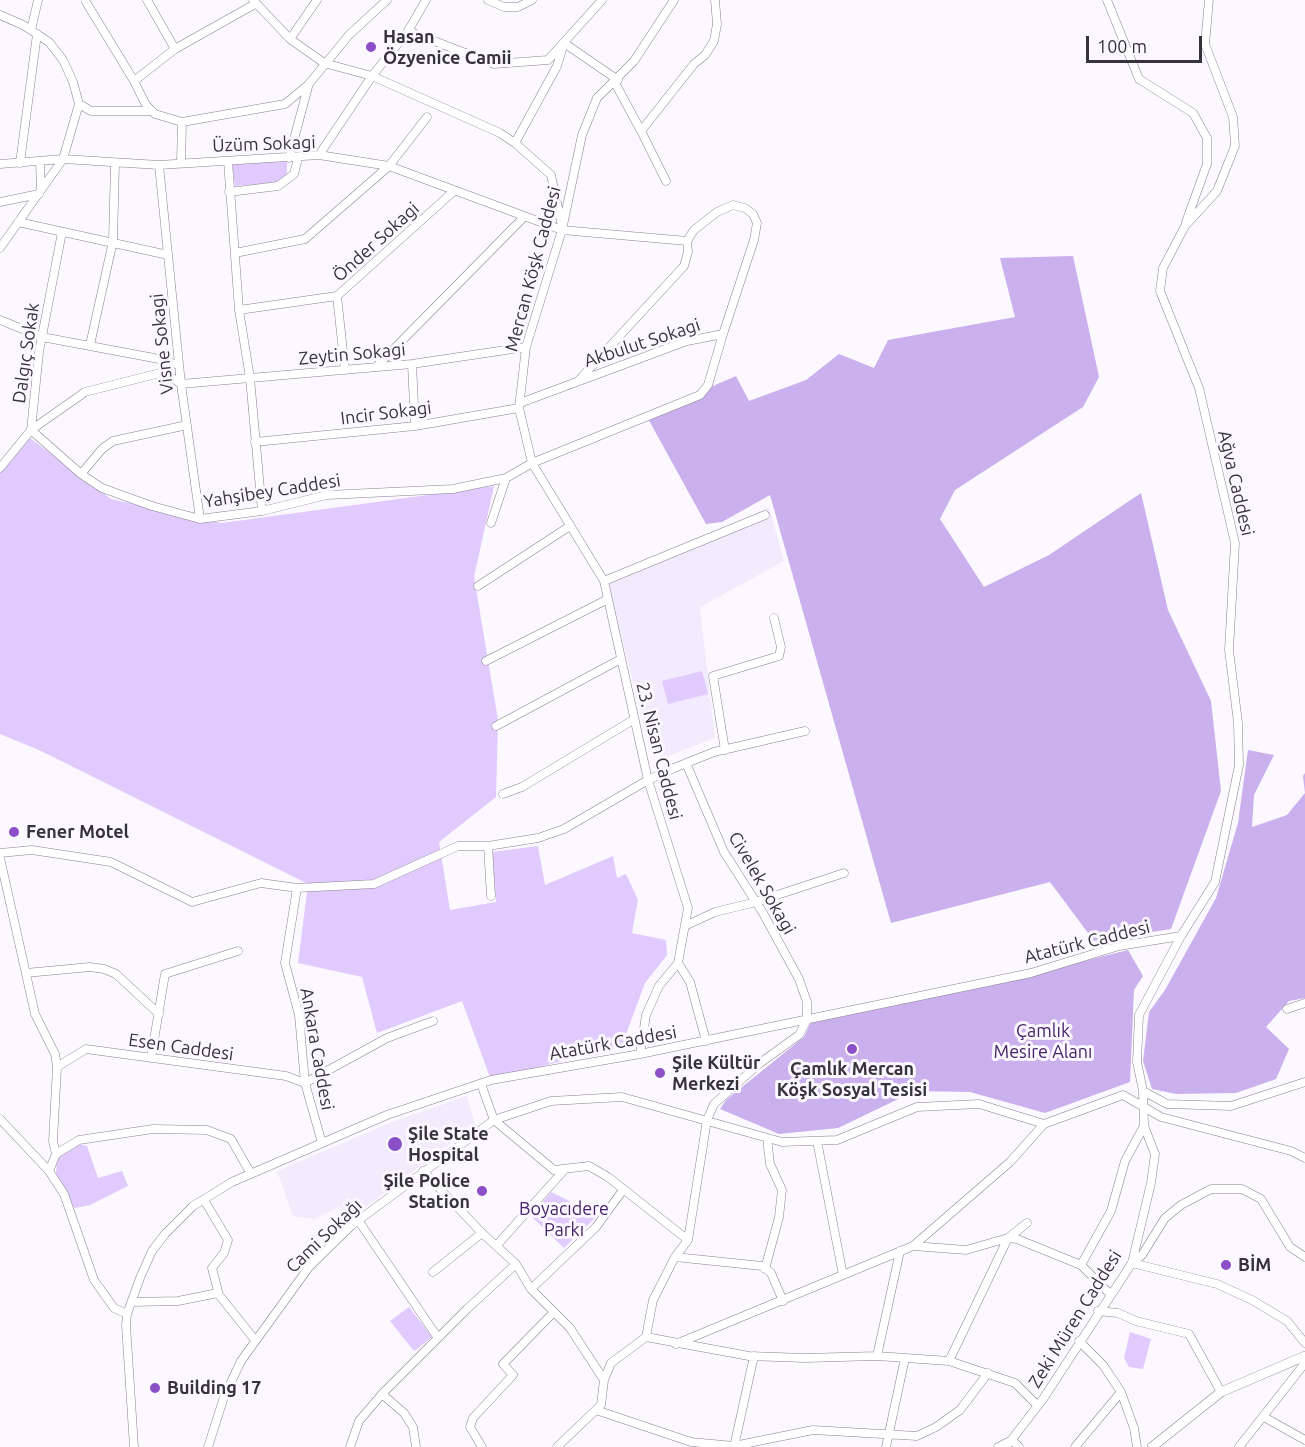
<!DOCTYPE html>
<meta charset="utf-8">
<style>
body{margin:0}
#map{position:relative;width:1305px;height:1447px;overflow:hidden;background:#fbf8ff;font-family:Ubuntu,sans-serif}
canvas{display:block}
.scale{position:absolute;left:1086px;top:36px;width:116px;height:27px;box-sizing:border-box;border:3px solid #36343a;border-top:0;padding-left:8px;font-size:18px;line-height:21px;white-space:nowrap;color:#36343a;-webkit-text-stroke:4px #fbf8ff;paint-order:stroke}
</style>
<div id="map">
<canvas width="1305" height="1447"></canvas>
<div class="scale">100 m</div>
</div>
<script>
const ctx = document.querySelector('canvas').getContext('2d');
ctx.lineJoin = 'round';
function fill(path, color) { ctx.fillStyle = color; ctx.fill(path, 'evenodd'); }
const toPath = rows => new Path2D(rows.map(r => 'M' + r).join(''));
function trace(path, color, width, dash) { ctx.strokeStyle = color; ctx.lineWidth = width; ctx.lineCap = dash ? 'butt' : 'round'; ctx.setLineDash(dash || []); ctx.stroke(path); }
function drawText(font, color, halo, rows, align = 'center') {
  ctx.font = font + ' Ubuntu,sans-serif'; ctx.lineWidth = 6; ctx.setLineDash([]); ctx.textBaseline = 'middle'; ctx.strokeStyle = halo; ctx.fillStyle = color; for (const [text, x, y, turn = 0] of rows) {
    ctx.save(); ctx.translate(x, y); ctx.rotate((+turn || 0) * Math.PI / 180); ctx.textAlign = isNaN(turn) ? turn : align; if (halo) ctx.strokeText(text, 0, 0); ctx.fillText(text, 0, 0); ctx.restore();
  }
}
fill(toPath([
 [769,507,784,561,700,607,715,738,663,758,650,748,608,583],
 [467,1096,475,1125,348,1220,339,1207,314,1219,293,1216,277,1171,395,1121]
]), '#f2eafd');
fill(toPath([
 [287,160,287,174,281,182,235,186,232,164],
 [26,435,111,499,222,523,494,486,474,577,498,720,496,797,439,842,450,910,496,902,492,852,538,846,545,885,613,856,617,878,626,874,638,900,632,933,666,940,667,955,645,983,622,1045,491,1080,462,1001,377,1033,362,977,298,963,308,884,39,750,0,734,0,468],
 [702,671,708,694,668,704,662,681],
 [78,1144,87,1146,98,1178,122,1171,128,1186,90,1205,75,1208,70,1203,56,1173,57,1160,67,1148],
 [551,1192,598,1215,564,1248,531,1216],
 [409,1307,432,1337,414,1351,390,1321],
 [1130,1332,1151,1339,1143,1369,1129,1367,1124,1358]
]), '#e0cafe');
fill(toPath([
 [1073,256,1099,377,1083,407,955,490,940,519,984,587,1049,555,1141,493,1168,610,1211,701,1221,791,1171,929,1094,941,1050,882,891,923,770,495,722,522,706,524,646,415,736,376,749,401,806,380,839,354,874,368,888,340,1015,317,1000,258],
 [1248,750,1274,755,1254,795,1252,827,1287,815,1305,793,1303,776,1305,773,1305,998,1289,1001,1266,1027,1289,1049,1276,1079,1236,1093,1176,1094,1152,1089,1143,1061,1149,1012,1165,990,1216,898,1238,823],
 [1128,950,1143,976,1134,990,1130,1082,1045,1113,970,1092,915,1091,838,1128,779,1134,720,1109,726,1100,804,1037,812,1020,1032,974]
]), '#cab0ed');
const minor = toPath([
 [147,0,175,49],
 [253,0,290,39,324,63,372,76,500,133,515,143,551,175,561,222],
 [488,0,504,7,518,7,532,0],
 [1107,0,1139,79,1193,113,1207,138,1207,164,1186,222],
 [86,2,134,81,146,105,155,114,182,122,285,104,308,85,349,35,387,0],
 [0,15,23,25,49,42,63,60,73,82,79,104,91,111,152,111],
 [31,30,38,0],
 [408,31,494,64,548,60,602,0],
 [290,39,317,0],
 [134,81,175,49,255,4],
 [615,83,641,131],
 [515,143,557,66,564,43,618,80],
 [319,155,372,76,408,31,426,0],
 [289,158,308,87],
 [40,161,41,190],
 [228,161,239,310,250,378,262,511],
 [181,162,182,122],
 [20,163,37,34],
 [0,164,63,159,159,165,319,155,389,166,562,230,687,241],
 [159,165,181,384,200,519],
 [666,181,641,131,694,64,705,55,714,41,717,24,715,0],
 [229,192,278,186,294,174,298,158],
 [0,202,39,194],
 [18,222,168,255],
 [0,248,63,159,79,104],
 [235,253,305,239,389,166,427,117],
 [337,296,345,370],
 [239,310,337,296,454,191],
 [0,320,42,337,154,358,179,365],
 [90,345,113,241,115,163],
 [412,364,415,426],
 [376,367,524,217],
 [520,403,687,341,723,334,754,240,757,223,753,214,745,208,733,205,717,212,694,230,687,241,688,252,684,266,579,380],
 [255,442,415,426,519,408],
 [0,468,31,430,39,352,62,232],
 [81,474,102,449,113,441,187,425],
 [506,478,453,489,327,495,262,511,200,519,152,506,102,488,81,474,31,430,85,392,164,372,181,384,412,364,526,347],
 [491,523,506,478,532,463,519,408,526,347,562,230,582,135,597,98,634,61,674,0],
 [604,581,765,515],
 [478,586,570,526],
 [486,661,608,599],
 [496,726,621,659],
 [725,750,713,676,779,656,781,647,774,618],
 [503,794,522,787,633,720],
 [488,846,491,896],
 [0,853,32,850,111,862,192,902,261,883,297,888,374,884,458,846,488,846,538,838,564,829,648,780,674,768,714,752,805,731],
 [0,858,35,1014,55,1054,57,1067,53,1141,56,1154,49,1171],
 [297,888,285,963,299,1015,305,1083,322,1143],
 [685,926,715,912,756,902,844,873],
 [678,963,690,982,706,1041],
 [26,973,90,967,104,969,116,974,159,1014],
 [1287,1009,1305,1003],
 [640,1054,646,1015,659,986,678,963,688,908,648,780,604,581,532,463,700,395,708,385,723,334],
 [151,1058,165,974,238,951],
 [57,1067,86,1049,286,1076,305,1083],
 [305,1083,387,1038,433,1021],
 [481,1084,494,1120,554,1170,589,1166,608,1177,688,1240],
 [1143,1091,1167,1104,1231,1106,1305,1082],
 [0,1119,49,1171,64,1194,94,1280,114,1308,127,1314],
 [817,1141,843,1275],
 [56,1154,79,1140,153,1129,207,1130,231,1139,251,1174],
 [423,1171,482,1233,516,1264,531,1289,570,1328,604,1380],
 [204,1200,228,1240,224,1253,212,1268,219,1295,255,1340],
 [358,1220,438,1338],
 [497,1245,565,1169],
 [913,1246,966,1250,1008,1238,1017,1239,1081,1265,1110,1294],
 [675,1257,762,1266,771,1273,783,1301],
 [1132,1262,1142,1255,1165,1218,1181,1205,1211,1189,1242,1189,1261,1199,1290,1247,1305,1257],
 [1132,1263,1217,1284,1252,1300,1287,1321,1305,1343],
 [1081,1265,1111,1211,1125,1161,1144,1126],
 [765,1269,779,1217,782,1190,770,1164,767,1138],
 [433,1272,482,1233],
 [531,1289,596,1227,623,1190],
 [132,1302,178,1301,218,1293],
 [1098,1311,1118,1313,1136,1321,1189,1334,1221,1392],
 [646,1337,653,1300,675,1257,688,1240,707,1120,714,1104,760,1063,799,1035,807,1020,807,1002,799,979,763,913,724,852,686,763],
 [1079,1341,1103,1365,1121,1392,1134,1428,1137,1447],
 [676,1344,913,1246,1010,1162,1044,1124,1123,1095,1161,1117,1291,1151,1305,1158],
 [877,1356,900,1251],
 [949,1361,1008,1238,1027,1223],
 [382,1394,404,1413,413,1427,416,1447],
 [596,1410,691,1442,734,1446,813,1430,917,1436,936,1427,960,1410,988,1373],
 [1264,1417,1305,1440],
 [134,1447,126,1325,127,1314,140,1278,152,1251,165,1234,193,1206,232,1182,387,1115,491,1080,640,1054,1031,973,1119,946,1181,936],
 [208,1447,224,1397,241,1361,309,1267,352,1225,494,1120,551,1101,622,1097,782,1142,837,1140,917,1107,979,1104,1044,1124],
 [350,1447,359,1421,382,1394,467,1309,516,1264],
 [482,1447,470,1427,473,1418,513,1375,503,1364,554,1312],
 [557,1447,601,1405,604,1380,611,1363,646,1337,749,1356,805,1358,877,1356,949,1361,1015,1383,1037,1405],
 [734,1447,754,1356],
 [886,1447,905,1358],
 [998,1447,1012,1440,1019,1447],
 [1006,1447,1043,1399,1132,1263,1151,1183,1155,1154,1144,1126,1143,1091,1137,1062,1139,1015,1181,936,1215,882,1239,765,1238,723,1229,650,1235,543,1199,388,1160,291,1163,268,1185,226,1217,191,1235,146,1233,117,1205,44,1209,0],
 [1075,1447,1121,1392],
 [1239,1447,1305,1363]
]);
const major = toPath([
 [1152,1447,1221,1392,1305,1356]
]);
trace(minor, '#888290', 9);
trace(major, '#888290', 10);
trace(minor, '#fff', 8);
trace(major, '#fff', 9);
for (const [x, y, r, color] of [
 [371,47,6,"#8b50c7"],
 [14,832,6,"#8b50c7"],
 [852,1049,6,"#8b50c7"],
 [660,1073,6,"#8b50c7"],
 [395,1144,8,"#8b50c7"],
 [482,1191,6,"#8b50c7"],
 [1226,1265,6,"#8b50c7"],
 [155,1388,6,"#8b50c7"]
]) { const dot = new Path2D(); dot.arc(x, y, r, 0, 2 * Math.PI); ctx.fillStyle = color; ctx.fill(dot); trace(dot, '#fbf8ff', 2); }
drawText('bold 18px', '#36343a', '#fbf8ff', [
 ["Hasan",383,37],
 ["Özyenice Camii",383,58],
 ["Fener Motel",26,832],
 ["Şile Kültür",672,1063],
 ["Merkezi",672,1084],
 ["Çamlık Mercan",852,1069,"center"],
 ["Köşk Sosyal Tesisi",852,1090,"center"],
 ["Şile State",408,1134],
 ["Hospital",408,1155],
 ["Şile Police",470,1181,"right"],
 ["Station",470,1202,"right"],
 ["BİM",1238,1265],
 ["Building 17",167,1388]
], 'left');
drawText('18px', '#36343a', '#fbf8ff', [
 ["Üzüm Sokagi",264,144,-2],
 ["Önder Sokagi",376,242,-42],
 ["Mercan Köşk Caddesi",533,269,-75],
 ["Akbulut Sokagi",642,343,-18],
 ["Visne Sokagi",162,344,-96],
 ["Dalgıç Sokak",26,353,-82],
 ["Zeytin Sokagi",352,354,-5],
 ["Incir Sokagi",386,413,-7],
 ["Ağva Caddesi",1236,483,77],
 ["Yahşibey Caddesi",272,491,-9],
 ["23. Nisan Caddesi",659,751,76],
 ["Civelek Sokagi",762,883,60],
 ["Atatürk Caddesi",1087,942,-14],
 ["Atatürk Caddesi",613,1043,-10],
 ["Esen Caddesi",181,1047,8],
 ["Ankara Caddesi",317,1049,80],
 ["Cami Sokağı",324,1236,-44],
 ["Zeki Müren Caddesi",1075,1319,-58]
]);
drawText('18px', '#462369', '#fbf8ff', [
 ["Çamlık",1043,1031],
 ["Mesire Alanı",1043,1052],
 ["Boyacıdere",564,1209],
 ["Parkı",564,1230]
]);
</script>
